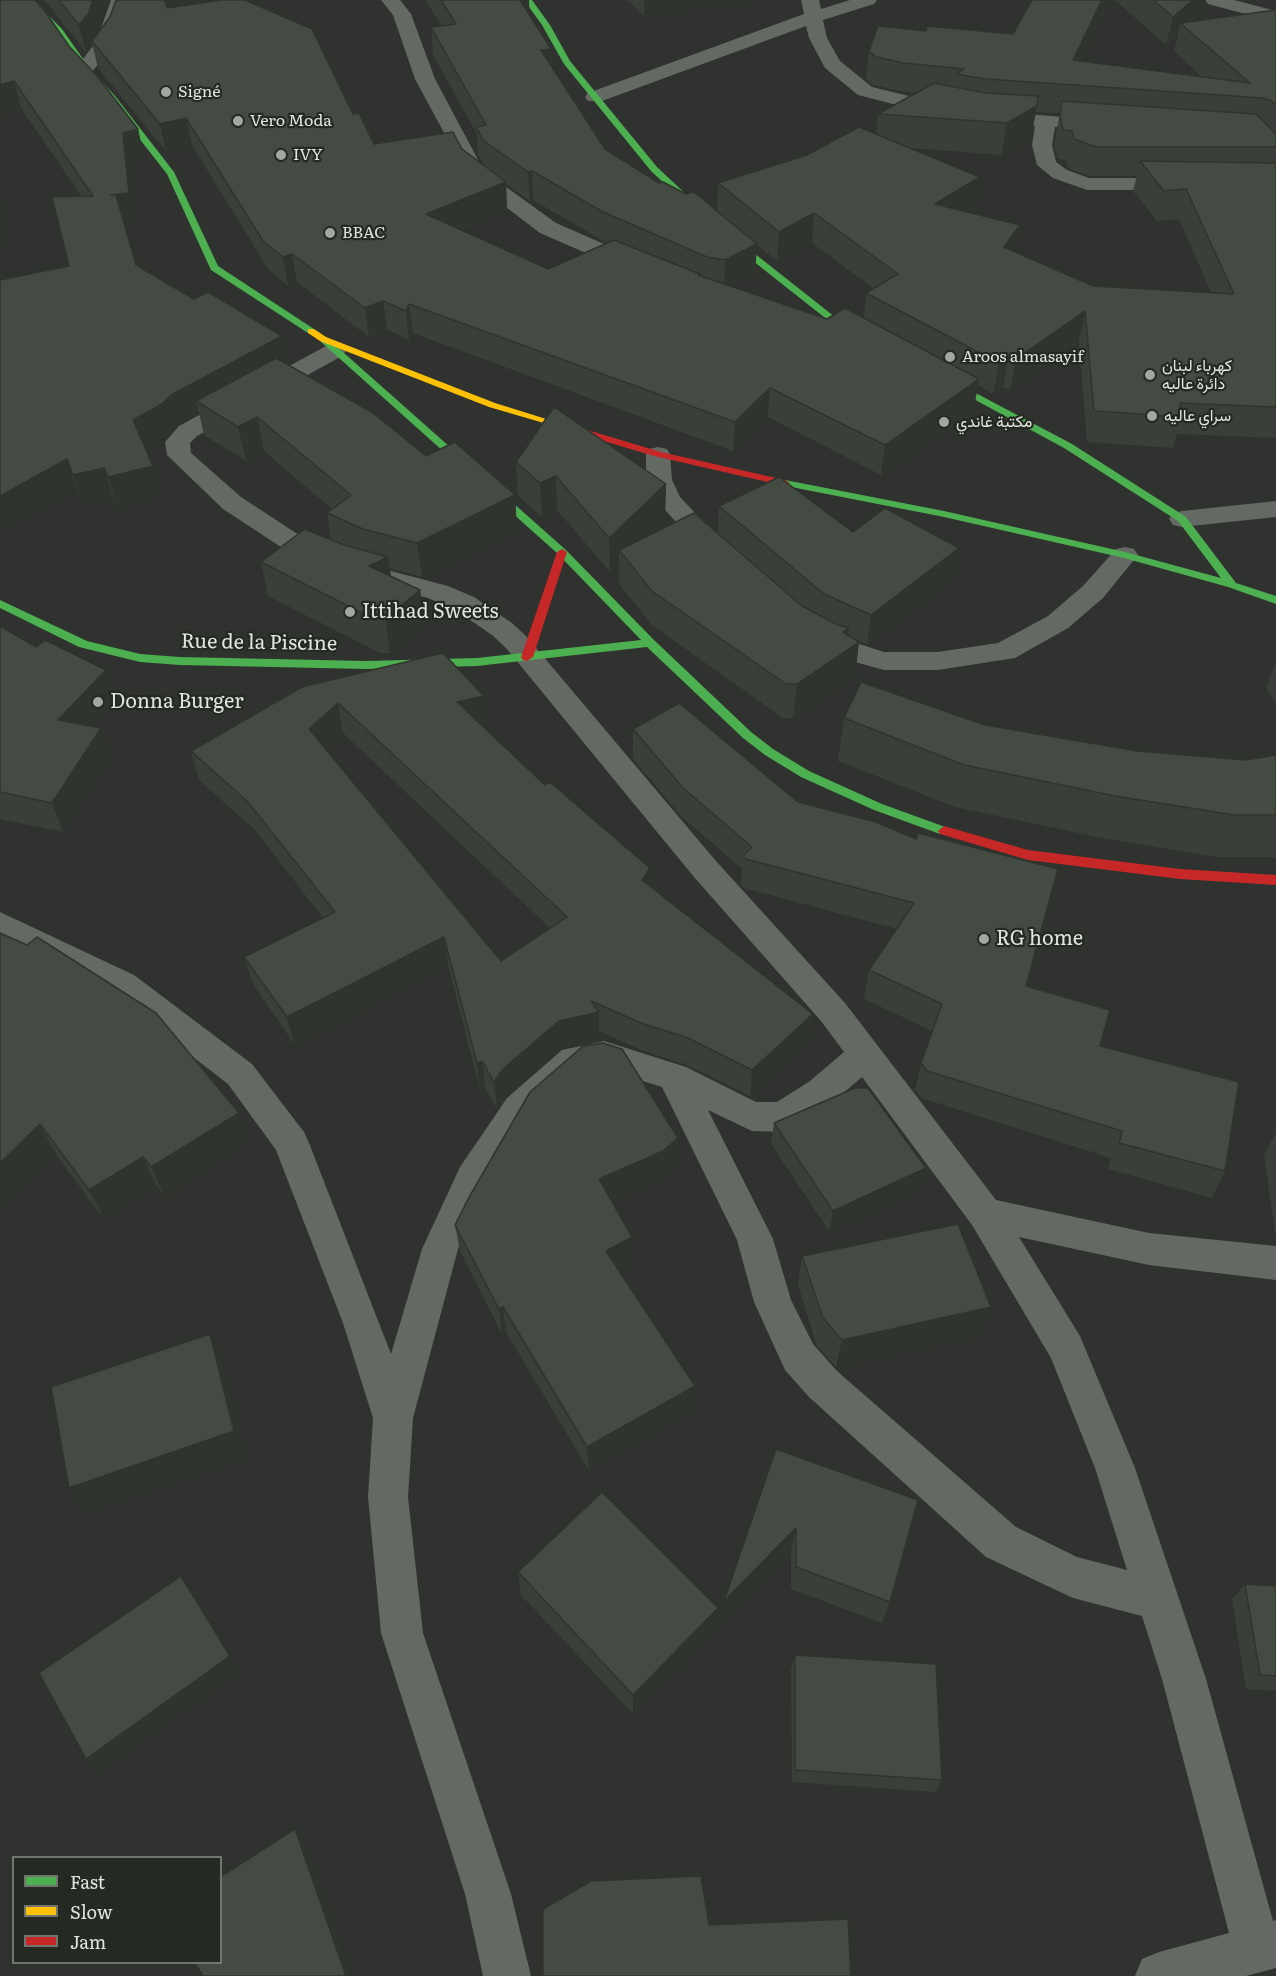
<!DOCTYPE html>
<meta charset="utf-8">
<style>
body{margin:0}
#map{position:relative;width:1276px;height:1976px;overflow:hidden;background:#2f322e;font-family:Literata,serif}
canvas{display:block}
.legend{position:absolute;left:12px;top:1856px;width:210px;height:108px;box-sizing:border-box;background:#242a22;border:2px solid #70756e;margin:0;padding:8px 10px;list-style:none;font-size:18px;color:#e1e5e0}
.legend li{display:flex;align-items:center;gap:12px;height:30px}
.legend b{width:30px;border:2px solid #70756e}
</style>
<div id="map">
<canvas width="1276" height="1976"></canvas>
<ul class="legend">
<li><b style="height:8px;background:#4caf50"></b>Fast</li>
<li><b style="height:8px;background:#ffc107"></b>Slow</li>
<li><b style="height:8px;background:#c62828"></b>Jam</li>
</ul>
</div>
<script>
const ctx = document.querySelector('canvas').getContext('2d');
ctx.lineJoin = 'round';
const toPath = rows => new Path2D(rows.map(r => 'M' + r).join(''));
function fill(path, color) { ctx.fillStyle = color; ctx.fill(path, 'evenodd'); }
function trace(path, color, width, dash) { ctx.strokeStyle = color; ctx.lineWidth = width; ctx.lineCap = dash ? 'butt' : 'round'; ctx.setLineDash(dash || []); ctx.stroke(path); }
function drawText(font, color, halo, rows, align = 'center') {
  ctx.font = font + ' Literata,Vazirmatn,serif'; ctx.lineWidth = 4.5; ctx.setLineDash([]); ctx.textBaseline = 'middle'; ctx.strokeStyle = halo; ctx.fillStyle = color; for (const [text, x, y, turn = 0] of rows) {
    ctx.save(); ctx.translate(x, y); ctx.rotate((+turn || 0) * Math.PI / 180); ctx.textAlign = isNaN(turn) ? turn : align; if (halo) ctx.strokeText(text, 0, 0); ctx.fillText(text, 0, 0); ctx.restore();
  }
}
fill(toPath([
 [111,0,129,0,114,43,92,72,78,72,76,68,96,42,111,0],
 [381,0,400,0,411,14,435,79,484,171,556,223,643,261,646,266,643,271,635,273,627,271,540,233,469,179,415,79,393,15,381,0],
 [801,0,819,0,821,9,850,0,877,0,874,4,823,20,827,38,840,61,872,87,917,98,981,110,1109,121,1112,125,1109,129,1102,131,1055,127,1052,145,1056,162,1067,170,1089,178,1181,178,1188,180,1191,184,1188,188,1181,190,1087,190,1053,178,1037,165,1032,145,1035,126,981,122,916,110,858,95,825,68,809,38,806,26,602,101,588,101,585,97,588,93,804,14,801,0],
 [1205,0,1234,0,1276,11,1276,22,1208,4,1205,0],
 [334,344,342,346,346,351,342,356,197,436,190,443,191,453,241,497,299,535,368,565,448,586,474,597,512,623,526,636,716,861,845,1003,996,1200,1149,1233,1276,1246,1276,1280,1149,1265,1019,1237,1080,1336,1135,1468,1206,1679,1273,1921,1276,1920,1276,1968,1246,1976,1135,1976,1142,1959,1159,1952,1229,1933,1162,1679,1142,1616,1073,1598,986,1557,809,1397,785,1370,754,1302,737,1240,662,1087,604,1069,583,1072,531,1118,487,1187,458,1249,413,1418,408,1497,423,1633,511,1894,531,1976,483,1976,465,1894,381,1633,368,1497,373,1418,343,1323,276,1150,228,1084,110,993,0,938,0,912,134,975,252,1064,304,1132,309,1143,391,1354,422,1249,460,1167,507,1098,562,1050,604,1041,686,1067,756,1102,777,1102,810,1081,844,1052,821,1021,694,877,506,648,492,635,454,609,428,598,350,577,281,547,223,509,167,455,165,442,179,426,326,346,334,344],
 [862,1077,972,1225,1051,1358,1095,1468,1127,1570,1077,1557,1016,1527,837,1371,813,1344,791,1300,773,1239,708,1110,752,1131,783,1132,795,1127,834,1101,862,1077],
 [658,447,667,449,670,454,672,480,680,497,725,544,729,550,725,556,716,558,707,556,656,500,646,480,646,454,649,449,658,447],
 [1276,501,1276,517,1182,527,1173,525,1169,519,1173,513,1182,511,1276,501],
 [1125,547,1134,549,1138,555,1103,598,1068,628,1015,658,938,670,884,670,833,656,807,642,803,636,807,630,817,627,853,642,884,652,938,652,998,643,1048,616,1083,586,1116,549,1125,547]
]), '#656964');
fill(toPath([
 [25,0,33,0,62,29,88,66,115,96,174,172,218,266,314,329,314,333,308,333,211,270,167,174,109,100,82,70,56,33,25,0],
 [524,0,532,0,550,25,570,61,657,167,721,227,835,317,873,338,873,342,867,342,829,321,715,231,651,171,564,64,542,25,524,0],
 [320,337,326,337,566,550,654,640,751,732,773,749,809,771,882,804,948,828,950,831,948,834,940,834,874,810,801,777,765,755,743,738,647,647,477,666,366,669,180,665,140,662,79,647,0,608,0,600,87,641,140,654,180,657,366,661,477,658,641,640,558,554,320,341,320,337],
 [936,372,1072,444,1186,517,1236,583,1276,596,1276,604,1228,587,1124,558,944,517,781,485,781,481,785,480,944,511,1125,552,1221,578,1178,521,1064,448,933,377,933,373,936,372]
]), '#4caf50');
fill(toPath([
 [308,329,314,329,326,337,495,403,559,423,554,426,489,407,320,341,308,333,308,329]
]), '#ffc107');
fill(toPath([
 [554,420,661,452,785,480,790,483,785,486,654,456,550,425,550,421,554,420],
 [562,549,567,552,533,657,527,661,523,660,521,657,557,552,562,549],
 [944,826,1028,850,1180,869,1276,875,1276,885,1180,879,1028,860,940,834,938,831,944,826]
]), '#c62828');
fill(toPath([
 [0,0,69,46,138,129,144,157,129,160,136,221,124,222,136,265,426,456,515,495,517,529,422,577,390,568,391,577,420,590,425,624,390,653,380,653,268,596,261,562,331,540,327,513,332,509,264,451,246,461,204,435,199,413,178,424,169,434,145,447,153,466,161,495,117,506,113,497,82,504,76,488,0,531,69,266,81,196,21,108,0,115],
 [44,0,109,0,96,35,110,17,116,0,209,0,202,3,353,114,374,144,462,149,484,165,478,155,477,134,433,55,431,27,442,26,425,0,529,0,529,15,551,49,552,66,605,149,659,183,717,211,718,183,876,133,878,114,916,93,899,91,873,85,866,79,869,51,926,31,1013,34,1032,0,1110,0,1081,61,1202,77,1174,51,1178,35,1166,45,1115,0,1206,0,1203,13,1193,22,1276,10,1276,438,1177,434,1173,448,1087,442,1079,342,1010,390,1003,387,993,394,978,385,974,408,881,475,768,417,733,451,413,333,409,340,387,329,369,337,297,282,288,286,268,269,192,145,166,151,98,68,92,43,86,52],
 [1036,112,1060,113,1054,145,1058,159,1066,160,1068,168,1089,176,1137,176,1133,191,1157,221,1179,219,1211,293,1093,286,1015,252,967,212,976,206,912,148,1001,155,1031,137],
 [506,184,530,201,533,200,607,243,548,269,460,230,507,210],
 [812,243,874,289,866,293,864,317,827,319,730,286,755,273,757,245,777,261],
 [627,0,753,0,644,16],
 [516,462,666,484,665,518,646,537,718,534,719,506,853,532,959,548,954,578,867,644,852,638,859,642,855,676,793,718,783,718,652,625,619,584,619,563,610,572,557,510,542,517,518,496],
 [0,626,36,647,106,670,115,699,90,726,101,728,111,757,63,832,0,819],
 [1276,662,1276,703,1266,688],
 [302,687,484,696,487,725,482,726,650,886,809,1041,750,1096,687,1065,641,1050,599,1031,599,1040,561,1048,506,1096,497,1109,485,1088,480,1090,448,965,294,1044,253,984,244,957,323,918,256,831,199,780,191,751],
 [343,733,550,928,501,961,326,749],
 [844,718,985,725,1137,751,1246,760,1276,755,1276,857,1217,857,1102,838,955,807,838,761],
 [633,729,798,802,1100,1046,1225,1171,1212,1198,1108,1169,1111,1158,921,1098,915,1090,921,1063,932,1031,864,999,869,970,897,929,744,888,741,885,742,869,682,817,633,759],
 [0,933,248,1142,164,1195,156,1185,103,1218,55,1153,2,1205,0,1204],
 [774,1123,921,1189,829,1231,771,1144],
 [1275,1134,1276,1134,1276,1238,1264,1155],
 [678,1138,677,1165,663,1178,611,1201,632,1237,632,1263,618,1271,693,1410,588,1469,506,1332,502,1334,460,1251,455,1225],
 [802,1256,991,1307,981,1335,836,1367,817,1346,798,1285],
 [776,1449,890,1602,882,1623,791,1589,791,1551,721,1623],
 [518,1572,715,1629,633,1714,521,1595],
 [1245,1584,1276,1586,1276,1691,1246,1689,1232,1599],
 [795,1655,942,1780,935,1792,792,1782,791,1669]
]), '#3a4039');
fill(toPath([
 [93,0,109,0,94,41,92,41,92,43,86,52,79,25],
 [165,0,209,0,168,15],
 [516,0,529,0,530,20],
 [644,0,753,0,644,16],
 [1102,0,1110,0,1069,85,1073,60],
 [1193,0,1206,0,1203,13,1186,28,1180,23,1178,35,1166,45,1173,17],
 [551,49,552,76,541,50],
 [14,81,21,108,0,115,0,85],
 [1037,106,1031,137,1001,155,1007,123],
 [186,118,192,145,166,151,160,124],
 [138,129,144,157,129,160,136,221,118,223,111,195,123,133],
 [532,171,533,200,530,201,528,172],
 [980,177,976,206,931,234,935,204],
 [506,182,507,210,429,242,426,214],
 [2,198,10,226,0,258,0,203],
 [814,213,812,243,777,261,779,232],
 [1020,225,1014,255,1004,247],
 [757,244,755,273,724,289,725,260],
 [292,254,297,282,288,286,283,257],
 [383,301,387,329,369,337,365,308],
 [409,304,413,333,409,340,406,311],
 [1085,311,1079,342,1010,390,1016,359],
 [282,336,287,365,196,401,199,413,178,424,169,434,141,449,133,420,171,395],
 [1009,356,1003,387,993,394,999,363],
 [979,379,974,408,881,475,885,445],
 [770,388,768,417,733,451,735,422],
 [257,417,264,451,246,461,238,427],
 [67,459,76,488,0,531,0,496],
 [153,466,161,495,117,506,108,477],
 [104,468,113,497,82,504,73,475],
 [556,476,557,510,542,517,540,483],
 [666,484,665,518,625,557,619,550,619,563,610,572,609,538],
 [515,495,517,529,422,577,417,543],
 [959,548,954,578,867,644,871,615],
 [388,557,393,591,369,566],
 [420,590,425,624,390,653,385,619],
 [849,628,846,651,859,642,855,676,793,718,797,684,843,632],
 [106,670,115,699,69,749,58,720],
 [484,696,487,725,460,731,457,702],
 [338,703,343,733,316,758,309,729],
 [101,728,111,757,63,832,52,803],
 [650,868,650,897,642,880],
 [444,937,448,965,294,1044,287,1017],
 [599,1012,599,1040,561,1048,506,1096,497,1109,494,1082,503,1069,559,1021],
 [813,1014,809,1041,750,1096,752,1070],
 [482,1061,485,1088,480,1090,477,1063],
 [239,1113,248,1142,164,1195,151,1167],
 [40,1124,55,1153,2,1205,0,1202,0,1163],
 [678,1138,677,1165,663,1178,600,1206,599,1179],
 [143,1157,156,1185,103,1218,89,1190],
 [926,1168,921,1189,829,1231,833,1211],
 [632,1237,632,1263,607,1277,606,1251],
 [503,1307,506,1332,502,1334,499,1309],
 [991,1307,981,1335,836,1367,842,1340],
 [210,1334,222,1362,246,1457,86,1512,69,1488],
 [695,1386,693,1410,588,1469,587,1447],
 [796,1528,791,1551,721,1623,724,1601],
 [181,1576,238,1671,98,1772,86,1759],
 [718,1608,715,1629,633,1714,633,1695],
 [295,1829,306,1845,352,1976,346,1976]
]), '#30342e');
const building = toPath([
 [0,0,35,0,44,10,69,46,97,76,138,129,123,133,129,193,111,195,116,195,136,265,194,299,208,292,282,336,171,395,162,404,133,420,153,466,108,477,104,468,73,475,67,459,0,496,0,280,69,266,52,197,93,196,14,81,0,85,0,0],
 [59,0,93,0,88,14,79,25,59,0],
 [116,0,165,0,167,8,221,0,245,0,312,29,353,114,359,113,374,144,453,132,462,149,506,182,426,214,548,269,614,240,700,274,698,275,827,319,845,308,979,379,885,445,770,388,735,422,409,304,406,311,383,301,365,308,292,254,283,257,263,241,186,118,160,124,92,41,110,17,116,0],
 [441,0,520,0,551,49,541,50,605,149,659,183,663,182,686,194,694,192,757,244,725,260,707,257,603,212,532,171,528,172,484,141,476,127,486,125,431,27,456,24,441,0],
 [1032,0,1102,0,1073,60,1250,83,1180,23,1276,10,1276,105,1272,101,1263,98,986,79,956,74,964,69,903,63,876,57,869,51,878,26,926,31,927,26,1013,34,1032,0],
 [1153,0,1193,0,1173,17,1153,0],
 [934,83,986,93,1038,96,1037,106,1007,123,878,114,934,83],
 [1062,101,1256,114,1276,134,1276,147,1096,147,1074,139,1072,131,1063,130,1060,116,1062,101],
 [859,127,980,177,935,204,1020,225,1004,247,1093,286,1234,294,1186,189,1164,191,1140,161,1276,163,1276,407,1180,403,1182,417,1094,411,1085,311,1016,359,1009,356,999,363,866,293,898,274,814,213,779,232,718,183,807,155,859,127],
 [276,358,373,413,426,456,455,442,515,495,417,543,363,529,327,513,351,495,257,417,238,427,196,401,276,358],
 [554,407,666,484,609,538,556,476,540,483,516,462,554,407],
 [779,477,853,532,885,508,959,548,871,615,824,594,719,506,779,477],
 [694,513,802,606,836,624,849,628,843,632,859,642,797,684,786,684,652,591,619,550,694,513],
 [305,529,344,545,388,557,369,566,420,590,385,619,374,619,261,562,305,529],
 [0,626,36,647,45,640,106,670,58,720,101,728,52,803,0,792,0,626],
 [443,653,484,696,457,702,545,785,550,782,650,868,642,880,813,1014,752,1070,688,1038,641,1023,591,1001,599,1012,559,1021,503,1069,494,1082,482,1061,477,1063,444,937,287,1017,244,957,335,912,248,802,191,751,302,687,443,653],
 [338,703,567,917,501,961,309,729,338,703],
 [861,682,985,725,1137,751,1246,760,1276,755,1276,815,1234,815,1115,796,964,765,844,718,861,682],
 [679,703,798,802,876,822,916,839,918,833,1058,869,1026,986,1110,1010,1100,1046,1239,1082,1225,1171,1119,1143,1122,1131,927,1071,921,1063,942,1004,869,970,914,903,746,859,743,856,752,847,683,788,633,729,679,703],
 [0,933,27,945,37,937,156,1013,239,1113,151,1167,143,1157,89,1190,40,1124,0,1163,0,933],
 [603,1043,622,1049,678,1138,663,1151,599,1179,632,1237,606,1251,695,1386,587,1447,503,1307,499,1309,455,1225,468,1199,530,1092,583,1046,603,1043],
 [855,1088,868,1088,926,1168,833,1211,774,1123,855,1088],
 [958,1224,991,1307,842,1340,823,1318,802,1256,958,1224],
 [210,1334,234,1431,69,1488,51,1387,210,1334],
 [776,1449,918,1500,890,1602,796,1567,796,1528,724,1601,776,1449],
 [602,1492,718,1608,633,1695,518,1572,602,1492],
 [181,1576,230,1656,86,1759,39,1673,181,1576],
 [1245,1584,1276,1586,1276,1676,1260,1675,1245,1584],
 [795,1655,936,1664,942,1780,795,1770,795,1655],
 [295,1829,346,1976,203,1976,194,1962,220,1962,220,1877,295,1829],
 [701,1876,709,1925,848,1919,851,1976,543,1976,543,1909,591,1881,701,1876]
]);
fill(building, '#444b42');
trace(building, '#30342e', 1.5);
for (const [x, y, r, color] of [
 [166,92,6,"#a3a6a2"],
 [238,121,6,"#a3a6a2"],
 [281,155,6,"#a3a6a2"],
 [330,233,6,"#a3a6a2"],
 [950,357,6,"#a3a6a2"],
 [1150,375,6,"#a3a6a2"],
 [1152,416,6,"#a3a6a2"],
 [944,422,6,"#a3a6a2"],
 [350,612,6,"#a3a6a2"],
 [98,702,6,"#a3a6a2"],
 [984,939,6,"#a3a6a2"]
]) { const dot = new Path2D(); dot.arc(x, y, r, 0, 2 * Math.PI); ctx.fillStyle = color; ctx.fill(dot); trace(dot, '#242a22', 2); }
drawText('16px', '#e1e5e0', '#242a22', [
 ["Signé",178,92],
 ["Vero Moda",250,121],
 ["IVY",293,155],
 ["BBAC",342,233],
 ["Aroos almasayif",962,357],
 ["كهرباء لبنان",1162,366],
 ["دائرة عاليه",1162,384],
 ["سراي عاليه",1164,416],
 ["مكتبة غاندي",956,422]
], 'left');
drawText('20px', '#e1e5e0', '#242a22', [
 ["Ittihad Sweets",362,612],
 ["Donna Burger",110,702],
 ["RG home",996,939]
], 'left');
drawText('20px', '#e1e5e0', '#242a22', [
 ["Rue de la Piscine",259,643,1]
]);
</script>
